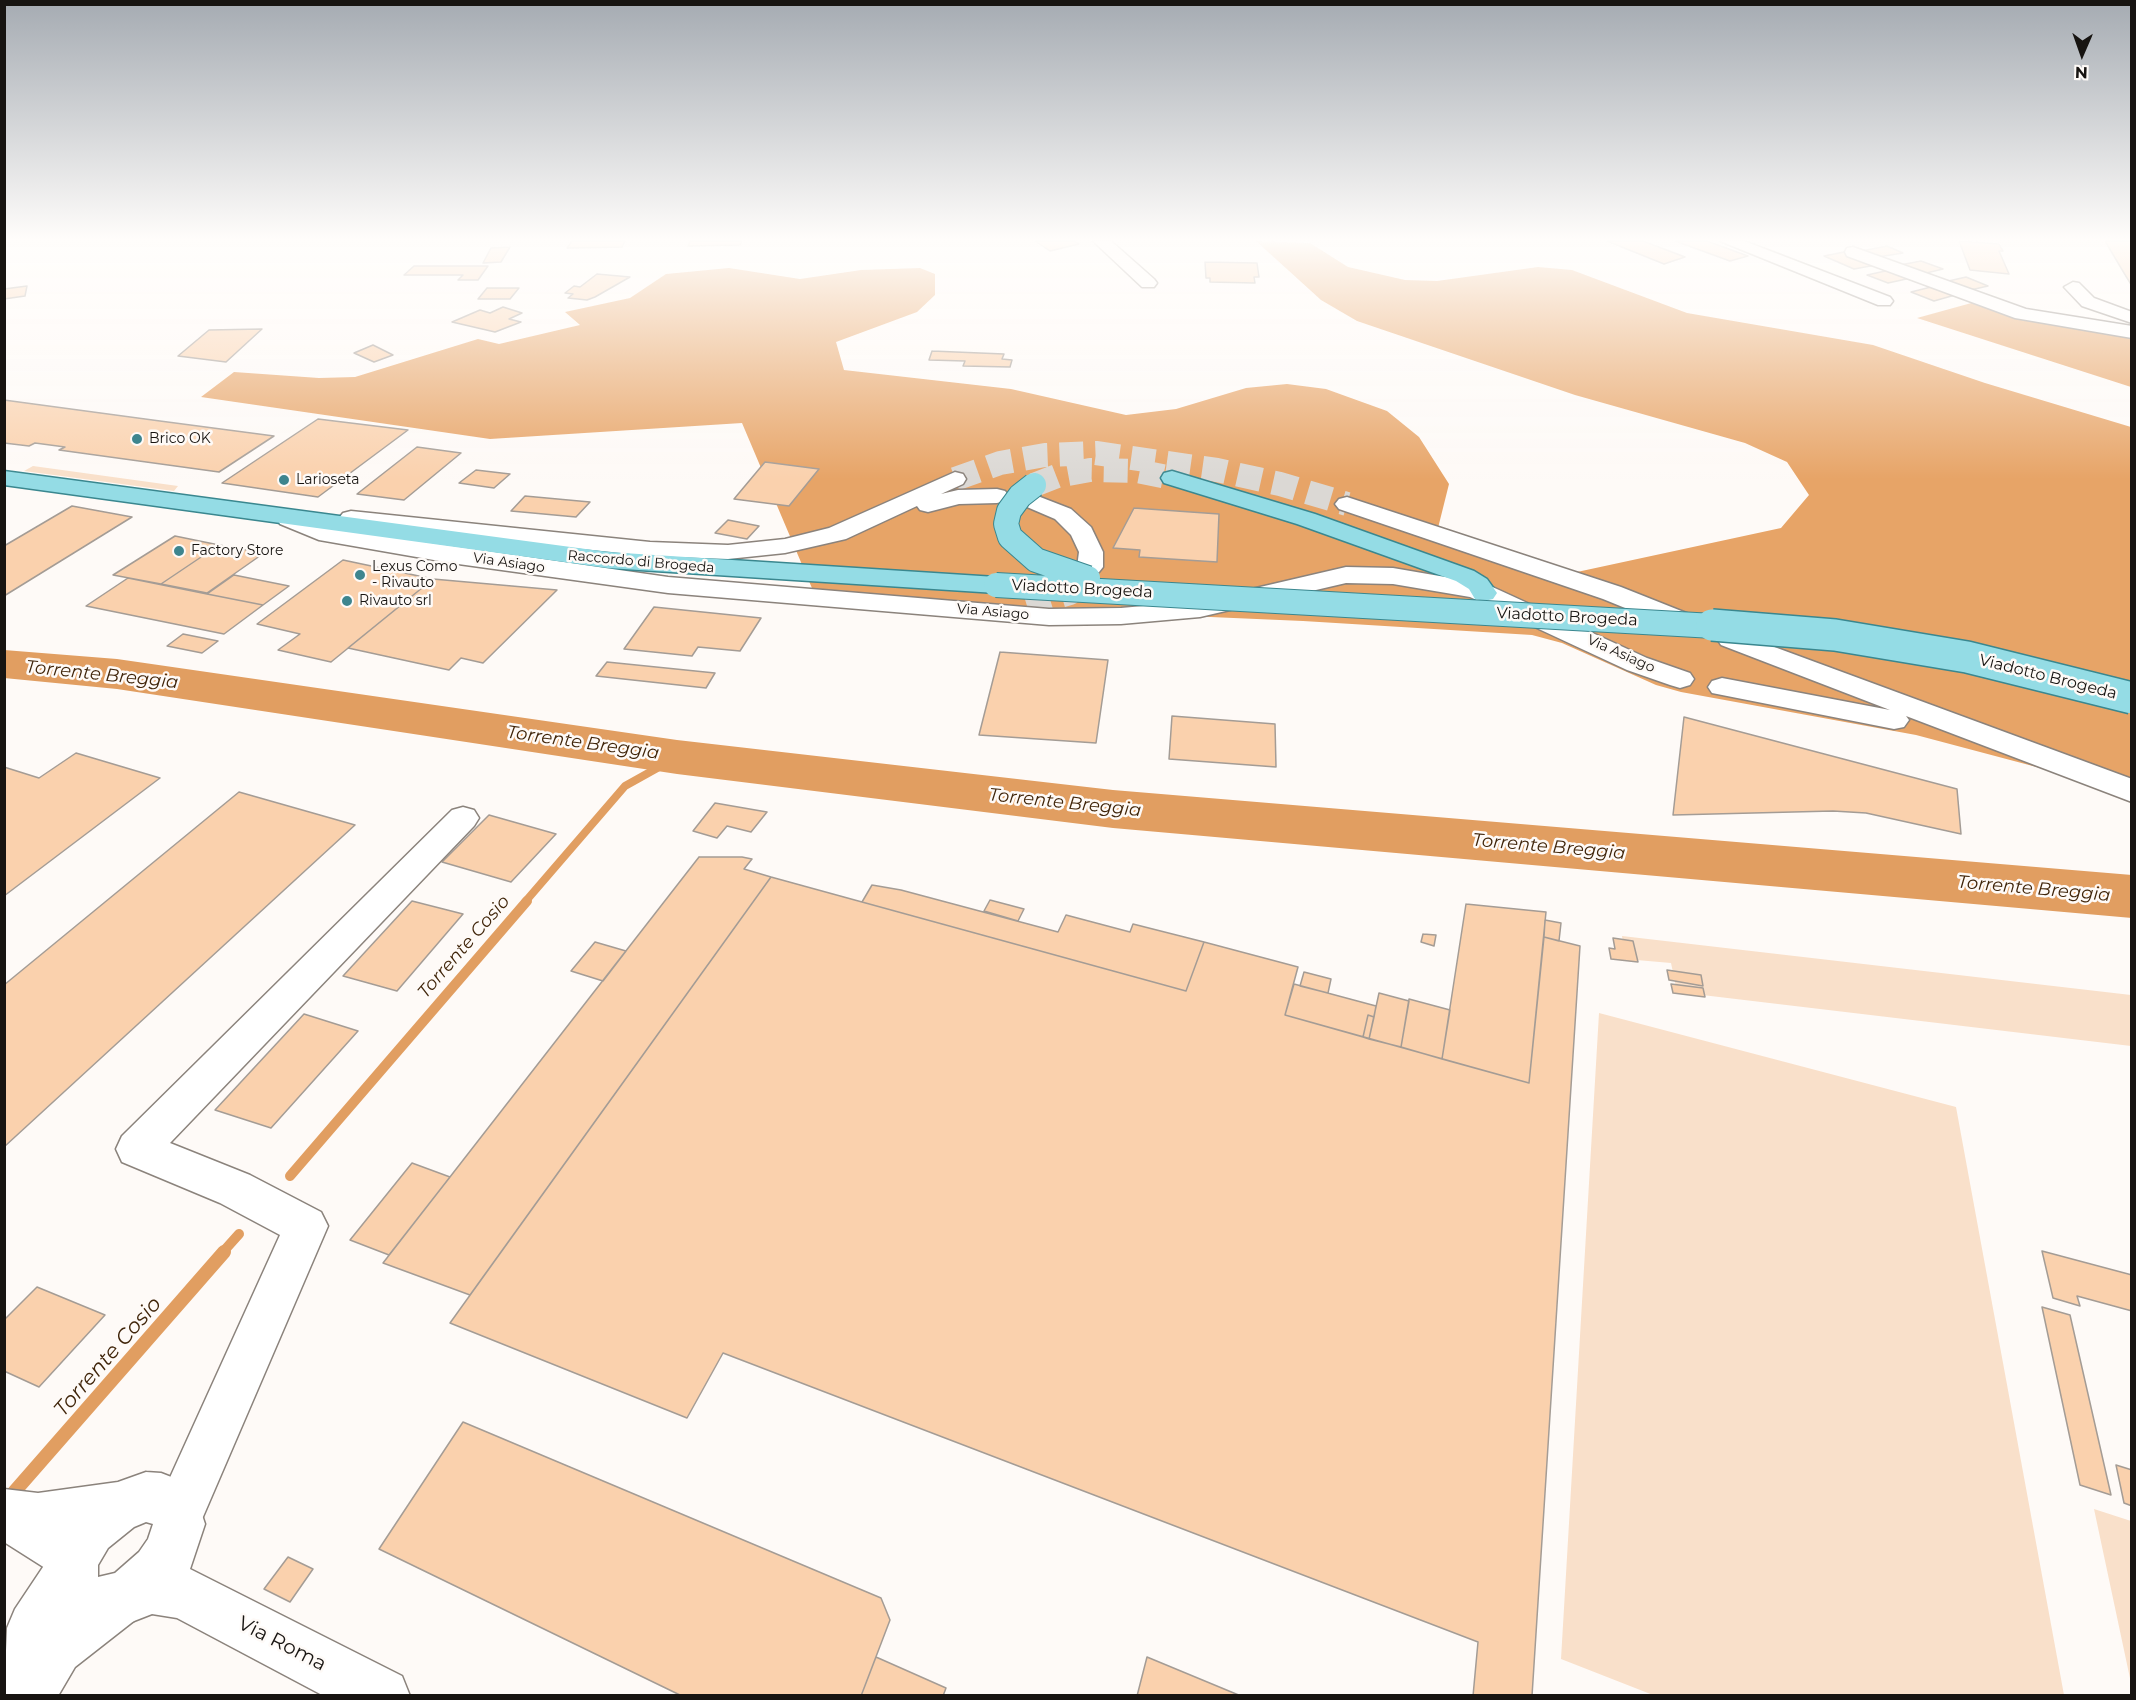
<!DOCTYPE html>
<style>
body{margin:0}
#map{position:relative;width:2136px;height:1700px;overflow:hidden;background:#fefaf7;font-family:Montserrat,sans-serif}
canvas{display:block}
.frame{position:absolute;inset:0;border:6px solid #171411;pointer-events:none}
.north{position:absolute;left:2052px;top:24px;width:60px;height:60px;-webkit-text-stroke:4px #fefaf7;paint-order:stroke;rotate:182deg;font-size:16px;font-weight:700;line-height:24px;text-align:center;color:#171411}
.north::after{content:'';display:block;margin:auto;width:21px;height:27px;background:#171411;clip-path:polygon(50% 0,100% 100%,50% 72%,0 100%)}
</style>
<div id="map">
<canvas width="2136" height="1700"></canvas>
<div class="frame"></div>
<div class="north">N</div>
</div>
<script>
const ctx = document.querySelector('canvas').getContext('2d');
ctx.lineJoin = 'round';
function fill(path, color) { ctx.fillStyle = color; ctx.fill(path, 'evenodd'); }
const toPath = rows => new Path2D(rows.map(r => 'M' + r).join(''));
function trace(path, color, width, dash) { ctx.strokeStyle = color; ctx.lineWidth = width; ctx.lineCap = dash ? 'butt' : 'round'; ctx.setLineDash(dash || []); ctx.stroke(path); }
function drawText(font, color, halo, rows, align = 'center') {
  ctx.font = font + ' Montserrat,sans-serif'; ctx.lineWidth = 5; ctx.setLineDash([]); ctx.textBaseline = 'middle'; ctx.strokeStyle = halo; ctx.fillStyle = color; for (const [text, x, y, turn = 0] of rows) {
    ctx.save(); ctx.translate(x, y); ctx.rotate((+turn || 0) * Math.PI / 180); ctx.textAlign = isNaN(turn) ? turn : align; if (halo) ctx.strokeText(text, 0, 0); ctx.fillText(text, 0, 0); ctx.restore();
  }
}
fill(toPath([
 [33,466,178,486,174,491,24,471],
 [1622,936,2131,995,2131,1046,1677,992,1671,963,1625,959],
 [1599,1013,1956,1107,2064,1695,1653,1695,1561,1659],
 [2094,1509,2131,1521,2131,1683]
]), '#f9e0ca');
fill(toPath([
 [1256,241,1310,243,1348,267,1405,280,1437,281,1538,267,1572,270,1687,313,1873,345,1985,383,2131,427,2131,797,2078,778,1916,735,1681,692,1656,685,1562,643,1532,635,1303,621,817,600,742,423,490,439,201,397,234,372,319,378,355,377,478,339,499,344,580,325,565,312,630,298,666,274,729,268,800,279,861,270,920,268,935,274,935,295,917,312,836,342,844,370,1011,389,1126,415,1176,409,1246,388,1287,384,1326,389,1387,411,1419,437,1449,484,1438,528,1577,572,1781,528,1809,495,1787,462,1745,443,1575,395,1357,321,1321,300],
 [1975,302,2131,335,2131,387,1917,318]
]), '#e7a467');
trace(toPath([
 [525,902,625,786,677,757]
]), '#e19e61', 8);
trace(toPath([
 [290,1176,527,901],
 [222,1253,239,1234]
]), '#e19e61', 10);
trace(toPath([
 [8,1499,224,1252]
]), '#e19e61', 14);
fill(toPath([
 [4,650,117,659,677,740,1113,790,2132,875,2132,918,1113,828,677,774,117,689,4,678,4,650]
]), '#e19e61');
const building = toPath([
 [572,241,625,241,622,247,567,248,572,241],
 [690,241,742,241,740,245,688,246,690,241],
 [1035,241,1074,241,1079,244,1050,251,1035,241],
 [1607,241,1643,241,1685,257,1664,264,1607,241],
 [1675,241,1707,241,1748,256,1730,261,1675,241],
 [1959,241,1999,244,2003,251,1999,251,2009,274,1970,270,1959,241],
 [2105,241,2132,241,2132,286,2124,273,2105,241],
 [1887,246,1903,253,1878,257,1862,251,1887,246],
 [510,247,501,262,483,263,491,248,510,247],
 [1844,252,1876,265,1854,269,1824,256,1844,252],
 [1921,261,1943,269,1922,274,1900,265,1921,261],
 [1205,262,1257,263,1259,277,1254,277,1255,283,1210,282,1210,278,1206,278,1205,262],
 [414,266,488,266,478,280,458,280,463,275,404,275,414,266],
 [1890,270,1911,278,1888,283,1867,275,1890,270],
 [597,274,630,277,595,297,587,300,568,298,573,294,565,293,574,286,580,287,597,274],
 [1966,277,1988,286,1966,291,1944,282,1966,277],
 [27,286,25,296,4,299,4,289,27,286],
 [1931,287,1955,295,1934,301,1911,292,1931,287],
 [487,288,519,288,510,299,478,299,487,288],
 [503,307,522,313,509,319,521,322,495,332,452,322,480,310,490,313,503,307],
 [262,329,226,362,178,356,209,330,262,329],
 [373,345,393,355,374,362,354,353,373,345],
 [932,351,1004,354,1002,359,1012,360,1010,367,963,366,965,361,929,360,932,351],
 [4,400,160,421,274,436,219,472,59,450,65,447,35,443,29,446,4,443,4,400],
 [318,419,408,430,318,497,222,483,318,419],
 [417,447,461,453,404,500,357,494,417,447],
 [765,462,819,469,789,506,734,499,765,462],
 [476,470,510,474,494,488,459,483,476,470],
 [525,496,590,502,576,517,511,511,525,496],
 [72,506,132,517,4,596,4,546,72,506],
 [1134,508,1219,514,1217,562,1139,557,1140,550,1113,548,1134,508],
 [728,520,759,526,747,539,715,533,728,520],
 [175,536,219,545,161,584,113,575,175,536],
 [219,545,264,553,207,593,161,584,219,545],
 [343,560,433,579,331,662,278,650,300,634,257,624,343,560],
 [234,575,289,586,263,605,207,594,234,575],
 [128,578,207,594,263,605,224,634,86,606,128,578],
 [433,579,557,590,483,663,461,658,449,670,348,648,433,579],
 [654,607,761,618,740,651,698,647,692,656,624,649,654,607],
 [183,634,218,641,202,653,167,646,183,634],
 [1000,652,1108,660,1096,743,979,735,1000,652],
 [607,662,715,673,706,688,596,676,607,662],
 [1172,716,1275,724,1276,767,1169,759,1172,716],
 [1684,717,1957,789,1961,834,1866,813,1833,811,1673,815,1684,717],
 [76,753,160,778,4,896,4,767,39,778,76,753],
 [239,792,355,825,4,1147,4,985,239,792],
 [715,803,767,812,751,832,727,826,717,838,693,831,715,803],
 [489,815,556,834,511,882,442,862,489,815],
 [699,857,742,857,752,859,744,869,771,877,470,1295,383,1263,699,857],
 [771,877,1186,991,1204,942,1298,967,1285,1015,1529,1083,1544,937,1580,946,1532,1696,1473,1696,1478,1642,723,1353,687,1418,450,1323,771,877],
 [872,885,901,890,1058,932,1066,915,1130,932,1133,924,1204,942,1186,991,862,902,872,885],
 [990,900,1024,909,1018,921,984,911,990,900],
 [412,901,463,914,397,991,343,976,412,901],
 [1466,904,1546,912,1529,1083,1442,1059,1466,904],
 [1545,920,1561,923,1559,941,1544,937,1545,920],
 [1423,934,1436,935,1434,946,1421,942,1423,934],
 [1613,938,1633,941,1638,962,1611,959,1609,948,1615,949,1613,938],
 [595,942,626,951,603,981,571,971,595,942],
 [1667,970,1701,975,1703,986,1669,980,1667,970],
 [1304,972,1331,979,1328,993,1300,986,1304,972],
 [1294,984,1376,1006,1374,1017,1368,1015,1363,1037,1285,1015,1294,984],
 [1671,984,1703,988,1705,997,1673,993,1671,984],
 [1379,993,1409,1001,1401,1047,1369,1039,1379,993],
 [1409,999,1450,1010,1442,1059,1401,1047,1409,999],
 [304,1014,358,1031,271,1128,215,1110,304,1014],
 [1368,1015,1374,1017,1369,1039,1363,1037,1368,1015],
 [412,1163,450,1177,389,1255,350,1240,412,1163],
 [2042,1251,2132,1275,2132,1311,2077,1296,2080,1306,2053,1298,2042,1251],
 [37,1287,105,1315,39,1387,4,1371,4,1320,37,1287],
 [2042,1307,2070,1315,2111,1495,2080,1485,2042,1307],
 [463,1422,881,1598,890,1620,861,1696,682,1696,379,1549,463,1422],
 [2116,1465,2132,1470,2132,1506,2124,1503,2116,1465],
 [288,1557,313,1569,290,1602,264,1589,288,1557],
 [876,1657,946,1688,943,1696,861,1696,876,1657],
 [1147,1657,1241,1696,1137,1696,1147,1657]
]);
fill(building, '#fad1ad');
trace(building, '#a49c95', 1.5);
trace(toPath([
 [955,479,1000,463,1045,455,1096,453,1217,470,1280,484,1347,504],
 [1027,606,1070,593,1086,575]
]), '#dbd8d4', 24, [24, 12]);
trace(toPath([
 [1034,485,1057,476,1090,470,1137,471,1172,478]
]), '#dbd8d4', 24, [24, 12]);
const minor = toPath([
 [1093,241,1111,241,1154,279,1157,283,1154,287,1142,287,1093,241],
 [1720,241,1744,241,1890,297,1893,301,1890,305,1878,305,1720,241],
 [1853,247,2026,309,2132,326,2132,338,2015,318,1847,256,1845,252,1847,248,1853,247],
 [2073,282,2079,283,2094,298,2132,312,2132,323,2082,306,2064,287,2073,282],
 [463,807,474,810,479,818,474,826,170,1143,250,1175,321,1212,328,1226,196,1533,178,1540,160,1533,153,1515,280,1235,220,1203,122,1162,116,1149,122,1136,452,810,463,807],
 [70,1548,89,1555,96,1574,91,1587,116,1574,135,1582,143,1601,135,1620,75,1667,58,1696,4,1696,7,1628,15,1609,51,1555,70,1548]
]);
const tertiary = toPath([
 [955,472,963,474,966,479,963,484,941,494,958,490,997,489,1005,491,1009,496,1005,501,997,503,959,504,928,512,920,510,917,506,846,539,785,553,728,559,650,556,351,525,343,523,339,518,343,513,351,511,650,542,728,545,785,539,829,528,955,472],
 [1035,495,1071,509,1091,527,1103,552,1103,567,1099,572,1090,575,1081,572,1077,567,1079,552,1071,535,1055,519,1027,507,1023,502,1027,497,1035,495],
 [1347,497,1621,587,1704,620,1707,626,1704,632,1694,634,1684,632,1603,599,1339,509,1335,504,1339,499,1347,497],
 [289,512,334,529,668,577,1049,609,1121,608,1200,601,1346,567,1393,568,1486,584,1647,658,1690,673,1694,679,1690,685,1680,688,1670,685,1627,670,1470,597,1393,584,1346,583,1200,617,1121,624,1049,625,668,593,451,563,319,540,280,524,277,519,280,514,289,512],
 [1731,631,2132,779,2132,802,1906,716,1909,720,1904,727,1894,729,1712,693,1708,687,1712,681,1722,678,1890,710,1721,645,1717,639,1721,633,1731,631],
 [146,1472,161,1473,179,1480,189,1486,196,1497,205,1524,190,1569,402,1676,410,1696,324,1696,177,1618,152,1614,116,1628,98,1631,63,1618,54,1609,47,1590,45,1568,4,1542,4,1489,38,1493,118,1482,146,1472],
 [146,1522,153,1524,148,1539,139,1552,115,1573,98,1577,98,1565,108,1548,134,1527,146,1522]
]);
const primary = toPath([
 [4,471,608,552,996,577,1005,580,1009,585,1005,590,996,593,608,568,4,485,4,471],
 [1172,471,1315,514,1474,571,1487,579,1497,593,1493,599,1484,601,1475,599,1469,589,1456,581,1297,524,1164,483,1161,478,1164,473,1172,471]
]);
trace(minor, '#8b837c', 3);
trace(tertiary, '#8b837c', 3);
trace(primary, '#3a878f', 3);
fill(minor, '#fff');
fill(tertiary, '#fff');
fill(primary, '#94dce5');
const primaryBridgeFar1 = toPath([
 [1034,485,1020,496,1009,511,1006,524,1010,537,1036,560,1088,578],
 [996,585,1731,627]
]);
const primaryBridge = toPath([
 [1712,625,1835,635,1967,657,2132,698]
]);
trace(primaryBridgeFar1, '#3a878f', 26, []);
trace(primaryBridge, '#3a878f', 34, []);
trace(primaryBridgeFar1, '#94dce5', 24);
trace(primaryBridge, '#94dce5', 31);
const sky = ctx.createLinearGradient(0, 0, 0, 479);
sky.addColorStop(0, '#a5abb2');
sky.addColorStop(0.5, '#fffdfb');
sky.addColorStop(1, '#fffdfb00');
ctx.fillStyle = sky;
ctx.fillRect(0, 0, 2136, 479);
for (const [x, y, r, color] of [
 [137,439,6,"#3e858e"],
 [284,480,6,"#3e858e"],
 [179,551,6,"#3e858e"],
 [360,575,6,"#3e858e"],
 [347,601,6,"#3e858e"]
]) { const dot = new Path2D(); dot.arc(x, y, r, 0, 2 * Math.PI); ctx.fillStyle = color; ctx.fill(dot); trace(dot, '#fefaf7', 2); }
drawText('14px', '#171411', '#fefaf7', [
 ["Brico OK",149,439],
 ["Larioseta",296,480],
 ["Factory Store",191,551],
 ["Lexus Como",372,567],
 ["- Rivauto",372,583],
 ["Rivauto srl",359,601]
], 'left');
drawText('14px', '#171411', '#fefaf7', [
 ["Raccordo di Brogeda",641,562,5],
 ["Via Asiago",509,563,8],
 ["Via Asiago",993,612,5],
 ["Via Asiago",1621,654,24]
]);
drawText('16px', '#171411', '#fefaf7', [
 ["Viadotto Brogeda",1082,589,3],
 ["Viadotto Brogeda",1567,617,3],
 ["Viadotto Brogeda",2048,677,14]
]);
drawText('italic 18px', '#40250a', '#fefaf7', [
 ["Torrente Breggia",102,675,6],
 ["Torrente Breggia",583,743,8],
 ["Torrente Breggia",1065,803,6],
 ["Torrente Breggia",1549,847,5],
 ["Torrente Breggia",2034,889,5],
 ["Torrente Cosio",464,947,-49]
]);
drawText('20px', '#171411', '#fefaf7', [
 ["Via Roma",282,1644,27]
]);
drawText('italic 21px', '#40250a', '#fefaf7', [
 ["Torrente Cosio",108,1357,-49]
]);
</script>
